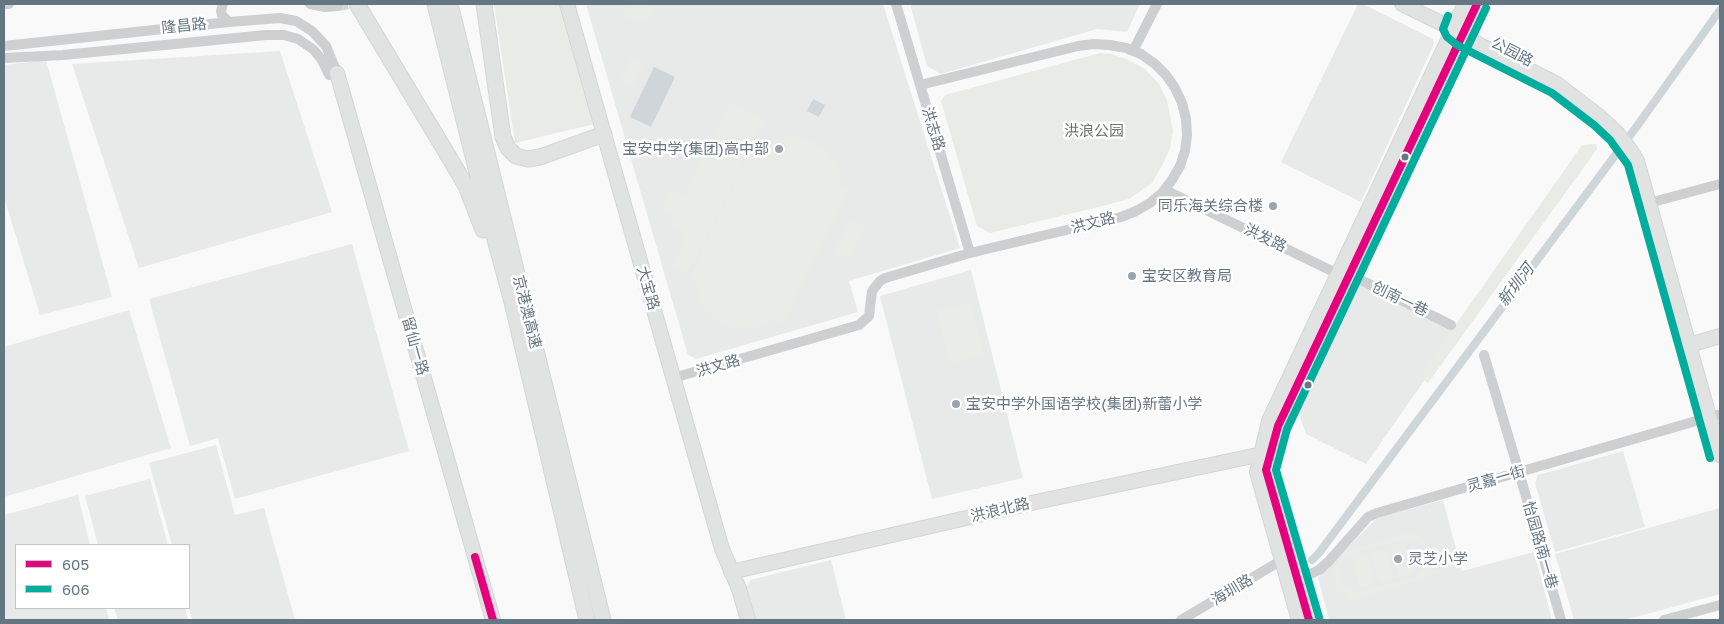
<!DOCTYPE html>
<meta charset="utf-8">
<style>
body{margin:0}
#map{position:relative;width:1724px;height:624px;overflow:hidden;background:#f9f9f9;font-family:"Golos Text",sans-serif}
canvas{display:block}
.frame{position:absolute;inset:0;border:5px solid #657683;pointer-events:none}
.legend{position:absolute;left:15px;top:544px;width:175px;height:65px;box-sizing:border-box;background:#fff;border:1px solid #c1c8cd;margin:0;padding:6px 9px;list-style:none;font-size:15px;color:#657683}
.legend li{display:flex;align-items:center;gap:10px;height:25px}
.legend b{width:25px;border:1px solid #c1c8cd}
</style>
<div id="map">
<canvas width="1724" height="624"></canvas>
<div class="frame"></div>
<ul class="legend">
<li><b style="height:6px;background:#e5007d"></b>605</li>
<li><b style="height:6px;background:#01ad9c"></b>606</li>
</ul>
</div>
<script>
const ctx = document.querySelector('canvas').getContext('2d');
ctx.lineJoin = 'round';
function fill(path, color) { ctx.fillStyle = color; ctx.fill(path, 'evenodd'); }
const toPath = rows => new Path2D(rows.map(r => 'M' + r).join(''));
function trace(path, color, width, dash) { ctx.strokeStyle = color; ctx.lineWidth = width; ctx.lineCap = dash ? 'butt' : 'round'; ctx.setLineDash(dash || []); ctx.stroke(path); }
function drawText(font, color, halo, rows, align = 'center') {
  ctx.font = font + ' "Golos Text","Noto Sans SC",sans-serif'; ctx.lineWidth = 5; ctx.setLineDash([]); ctx.textBaseline = 'middle'; ctx.strokeStyle = halo; ctx.fillStyle = color; for (const [text, x, y, turn = 0] of rows) {
    ctx.save(); ctx.translate(x, y); ctx.rotate((+turn || 0) * Math.PI / 180); ctx.textAlign = isNaN(turn) ? turn : align; if (halo) ctx.strokeText(text, 0, 0); ctx.fillText(text, 0, 0); ctx.restore();
  }
}
fill(toPath([
 [586,4,883,4,960,248,849,281,858,312,696,359,688,355],
 [910,4,1140,4,1127,32,1097,29,941,74,927,66],
 [1358,4,1363,4,1433,39,1434,44,1361,202,1281,162],
 [280,51,332,212,139,268,72,64],
 [46,60,112,297,40,315,4,197,4,65],
 [352,244,409,451,235,499,218,438,190,446,149,299],
 [971,270,1023,478,932,499,880,296],
 [1359,284,1458,332,1366,464,1306,434,1298,410],
 [129,310,171,448,4,497,4,347],
 [216,445,235,515,264,508,295,620,192,620,189,607,189,545,172,545,149,463],
 [1623,451,1645,527,1555,552,1535,483,1538,475],
 [150,479,168,545,98,545,85,496],
 [78,495,90,545,16,545,16,608,106,608,109,620,4,620,4,515],
 [1443,500,1462,571,1534,552,1552,620,1329,620,1318,577,1377,518],
 [1720,508,1720,594,1625,620,1574,620,1555,554],
 [831,560,846,620,756,620,746,588,750,580],
 [114,608,185,608,188,620,118,620]
]), '#e8e9e9');
fill(toPath([
 [494,4,560,4,594,124,515,143],
 [626,4,648,4,656,8,648,23,641,20,639,24,621,15],
 [1100,53,1111,54,1126,59,1145,69,1159,84,1167,100,1173,131,1170,148,1164,162,1152,183,1129,199,1098,207,990,233,977,226,941,101,945,95],
 [631,56,645,63,634,86,620,79],
 [730,103,765,120,750,151,732,142,749,151,719,213,701,204,719,213,688,274,671,266,686,235,669,226,674,217,660,210,669,190,683,197,686,197,684,195,699,165,719,174,700,164],
 [790,136,807,139,823,148,836,163,840,172,841,184,850,189,783,324,773,319,768,323,751,329,740,329,732,327,717,320,704,308,696,290,696,281,689,277,756,139,764,143,777,137],
 [1596,144,1597,149,1428,383,1419,377,1582,145],
 [850,220,865,228,849,260,834,252],
 [971,303,984,356,949,364,936,311],
 [1411,533,1419,536,1426,541,1430,547,1433,555,1432,564,1429,571,1438,569,1440,574,1341,604,1340,599,1348,596,1337,587,1334,580,1333,571,1335,564,1339,557,1345,552,1403,534],
 [1409,538,1420,542,1427,553,1426,565,1417,575,1361,592,1355,592,1343,586,1340,581,1339,568,1346,557],
 [1405,542,1414,572,1398,577,1389,546],
 [1386,547,1395,578,1379,583,1370,552],
 [1367,553,1376,583,1360,588,1351,557]
]), '#e8ebe6');
fill(toPath([
 [654,67,675,77,651,127,630,117],
 [813,99,825,105,819,117,807,111]
]), '#ced6d9');
trace(toPath([
 [1312,560,1319,553,1640,122,1720,10]
]), '#ced6d9', 8);
trace(toPath([
 [338,6,349,4]
]), '#d4d8dc', 10, [10, 5]);
const major = toPath([
 [567,4,722,549,739,589,748,620],
 [1402,4,1453,29,1462,36,1557,84,1600,117,1617,133,1631,151,1637,161,1720,455],
 [337,73,493,620],
 [1689,345,1720,336],
 [731,572,1036,502,1267,453],
 [1299,620,1257,472,1269,421,1465,4],
 [1309,620,1266,470,1278,426,1477,4]
]);
const highway = toPath([
 [357,4,449,157,466,186,483,230],
 [435,4,480,184,512,302,587,620],
 [450,4,603,620],
 [484,4,503,137,508,148,516,156,528,159,540,157,604,134]
]);
trace(major, '#d5d6d7', 16);
trace(highway, '#d5d6d6', 17);
trace(toPath([
 [4,4,9,4],
 [223,4,221,11,222,15,229,22],
 [310,4,325,7,338,6],
 [896,4,970,253],
 [4,46,229,22,280,18,296,21,312,31,326,46,337,73],
 [1133,51,1157,4],
 [4,58,63,55,266,35,284,35,298,39,314,50,322,60,329,75],
 [1165,190,1338,274],
 [1649,203,1720,184],
 [1349,274,1451,325],
 [1484,355,1519,472,1561,620],
 [673,378,859,325,869,316,872,291,880,281,885,278,970,253,1121,217,1136,211,1150,203,1162,193,1172,180,1180,166,1185,151,1187,135,1186,119,1182,103,1175,88,1166,75,1155,64,1141,54,1126,48,1110,45,1094,44,1078,46,920,85],
 [1297,580,1319,570,1328,562,1368,517,1377,513,1717,415],
 [1181,620,1282,560],
 [1664,620,1720,605]
]), '#cecfd0', 10);
trace(major, '#e1e2e2', 14);
trace(highway, '#e1e2e2', 15);
trace(toPath([
 [475,557,493,620],
 [1309,620,1266,470,1278,426,1477,4]
]), '#e5007d', 8);
trace(toPath([
 [1448,16,1443,29,1447,37,1457,45,1552,93,1594,125,1610,140,1628,165,1710,458],
 [1319,617,1276,470,1287,429,1486,8]
]), '#01ad9c', 8);
for (const [x, y, r, color] of [
 [779,149,5,"#99a4ac"],
 [1405,157,4.5,"#657683"],
 [1273,206,5,"#99a4ac"],
 [1132,276,5,"#99a4ac"],
 [1308,385,4.5,"#657683"],
 [956,404,5,"#99a4ac"],
 [1398,559,5,"#99a4ac"]
]) { const dot = new Path2D(); dot.arc(x, y, r, 0, 2 * Math.PI); ctx.fillStyle = color; ctx.fill(dot); trace(dot, '#fff', 2); }
drawText('15px', '#657683', '#fff', [
 ["隆昌路",184,26,-6],
 ["公园路",1512,52,27],
 ["洪志路",933,129,73],
 ["洪文路",1093,223,-14],
 ["洪发路",1265,238,26],
 ["大宝路",648,288,74],
 ["创南一巷",1400,299,26],
 ["京港澳高速",527,312,76],
 ["留仙一路",415,346,74],
 ["洪文路",718,366,-16],
 ["灵嘉一街",1496,479,-16],
 ["洪浪北路",1000,510,-13],
 ["怡园路南一巷",1540,545,74],
 ["海圳路",1232,590,-31]
]);
drawText('15px', '#687a64', '#fff', [
 ["洪浪公园",1094,131]
]);
drawText('15px', '#657683', '#fff', [
 ["宝安中学(集团)高中部",769,149,"right"],
 ["同乐海关综合楼",1263,206,"right"],
 ["宝安区教育局",1142,276],
 ["宝安中学外国语学校(集团)新蕾小学",966,404],
 ["灵芝小学",1408,559]
], 'left');
drawText('italic 16px', '#60757c', '#fff', [
 ["新圳河",1516,285,-53]
]);
</script>
